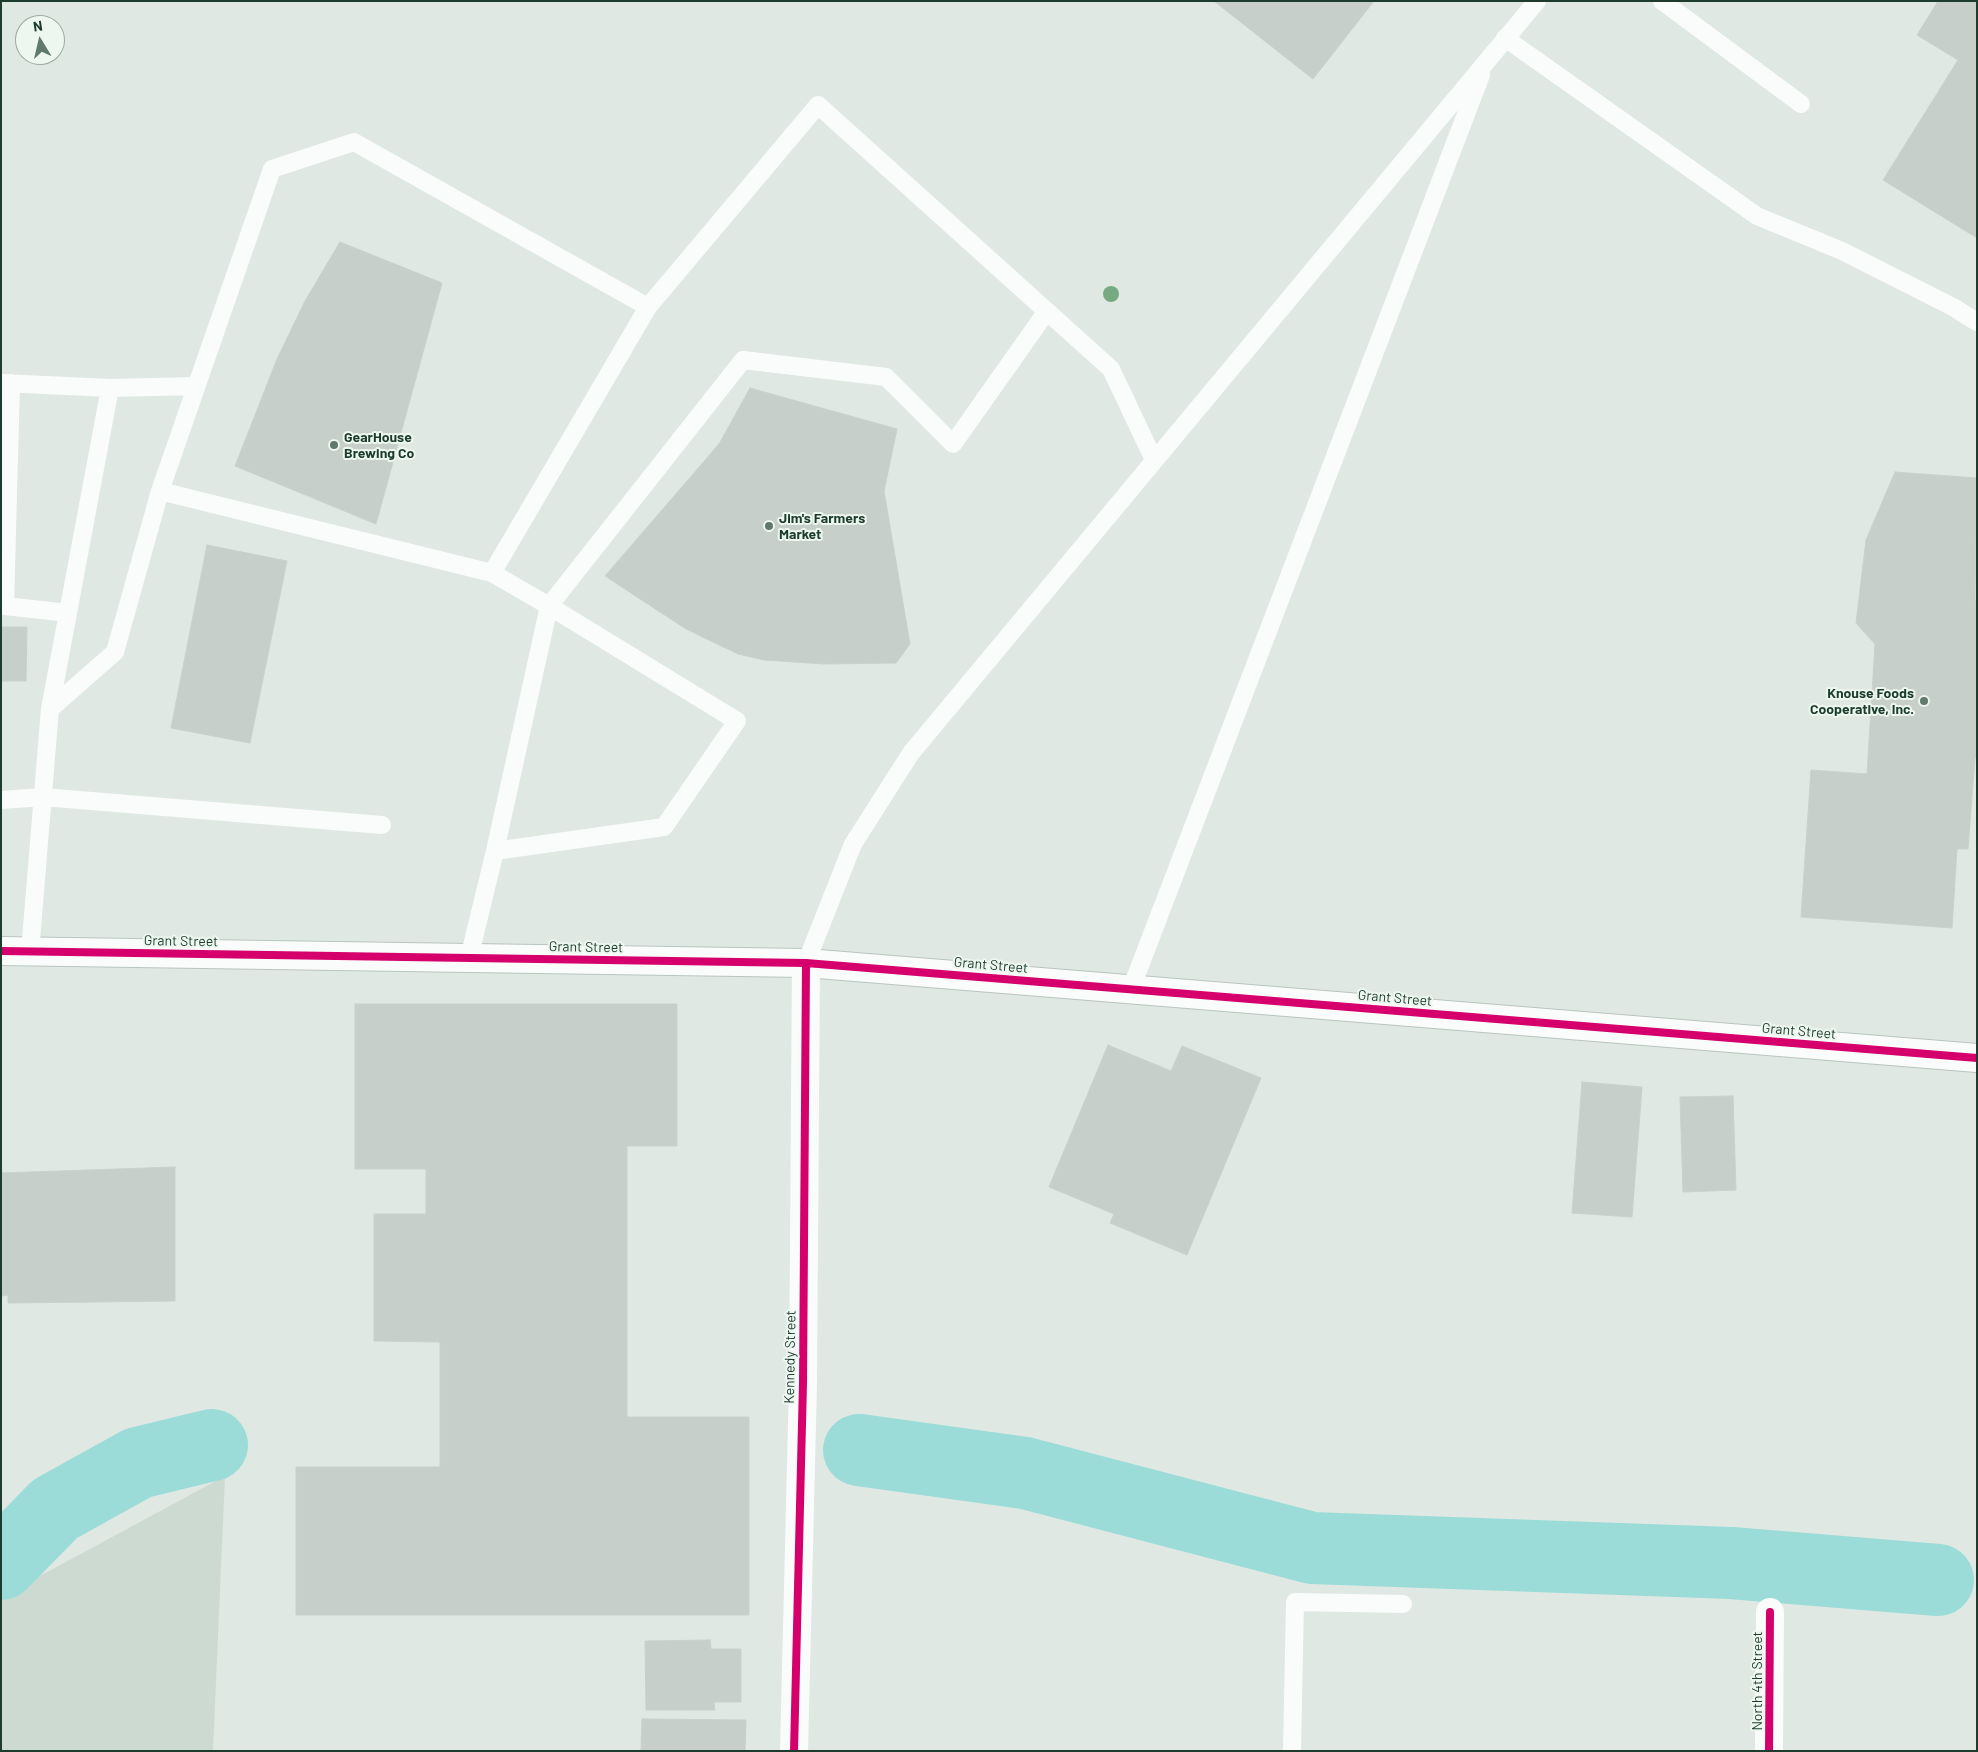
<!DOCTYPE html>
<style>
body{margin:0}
#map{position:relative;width:1978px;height:1752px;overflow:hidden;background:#e0e8e3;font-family:Barlow,sans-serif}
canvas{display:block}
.frame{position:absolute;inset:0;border:2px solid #1d3c2d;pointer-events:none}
.north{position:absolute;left:15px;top:15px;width:50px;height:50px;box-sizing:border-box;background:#edf7f0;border:1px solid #9aaca2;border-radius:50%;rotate:351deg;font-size:14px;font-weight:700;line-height:20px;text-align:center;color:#1d3c2d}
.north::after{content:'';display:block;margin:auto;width:18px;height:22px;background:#61786d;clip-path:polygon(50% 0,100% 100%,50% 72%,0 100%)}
</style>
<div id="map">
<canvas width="1978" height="1752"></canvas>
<div class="frame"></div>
<div class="north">N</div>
</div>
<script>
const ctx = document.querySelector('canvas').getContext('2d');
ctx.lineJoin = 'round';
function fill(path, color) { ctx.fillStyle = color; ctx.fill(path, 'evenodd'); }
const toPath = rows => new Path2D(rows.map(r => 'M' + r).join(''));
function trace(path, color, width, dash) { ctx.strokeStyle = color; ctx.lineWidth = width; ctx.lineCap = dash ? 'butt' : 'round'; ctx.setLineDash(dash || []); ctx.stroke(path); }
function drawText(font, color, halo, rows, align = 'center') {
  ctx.font = font + ' Barlow,sans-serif'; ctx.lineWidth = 4; ctx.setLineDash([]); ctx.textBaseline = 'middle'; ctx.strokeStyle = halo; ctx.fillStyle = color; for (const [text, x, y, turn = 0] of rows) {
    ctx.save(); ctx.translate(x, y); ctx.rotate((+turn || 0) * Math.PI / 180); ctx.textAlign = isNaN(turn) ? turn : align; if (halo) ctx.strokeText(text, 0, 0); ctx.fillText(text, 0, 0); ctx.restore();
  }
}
fill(toPath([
 [225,1476,213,1751,1,1751,1,1597]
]), '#cddad2');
trace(toPath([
 [859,1450,1025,1473,1312,1548,1731,1563,1938,1580],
 [1,1564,55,1509,138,1463,212,1445]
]), '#9bdcd8', 72);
const building = toPath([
 [1214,1,1374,1,1313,79,1214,1],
 [1938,1,1977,1,1977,238,1883,180,1958,60,1917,35,1938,1],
 [340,242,442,283,376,524,235,466,277,359,305,301,340,242],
 [750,388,897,429,884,491,910,644,896,663,824,664,764,660,738,654,686,629,605,576,719,444,750,388],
 [1895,472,1977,478,1975,601,1977,601,1977,758,1975,758,1968,849,1957,849,1952,928,1801,917,1811,770,1867,774,1875,644,1856,623,1866,540,1895,472],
 [207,545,287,561,250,743,171,728,207,545],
 [1,627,27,627,26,681,1,681,1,627],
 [355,1004,677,1004,677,1146,627,1146,627,1417,749,1417,749,1615,296,1615,296,1467,440,1467,440,1342,374,1341,374,1214,426,1214,426,1169,355,1169,355,1004],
 [1108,1045,1171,1071,1182,1046,1261,1078,1187,1255,1110,1223,1114,1214,1049,1187,1108,1045],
 [1582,1082,1642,1087,1632,1217,1572,1213,1582,1082],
 [1733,1096,1736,1190,1683,1192,1680,1097,1733,1096],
 [175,1167,175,1301,8,1303,8,1295,1,1296,1,1173,175,1167],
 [710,1640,711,1649,741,1649,741,1702,714,1702,715,1710,646,1710,645,1641,710,1640],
 [642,1719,746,1720,745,1751,641,1751,642,1719]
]);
fill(building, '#c7cfca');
trace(building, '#c8d1cc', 1);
const secondary = toPath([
 [1,951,806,963,1977,1058]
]);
trace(secondary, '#b9c5be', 30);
trace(toPath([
 [1662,1,1801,104],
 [1505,38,1757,216,1842,251,1953,307,1977,322],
 [648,307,818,105,1111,369,1154,460],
 [1,383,110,388,50,709],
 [11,383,5,606,68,613],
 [110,388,196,386],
 [160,491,272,169,354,142,648,307,492,573,549,606,495,851,469,958],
 [1,800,43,797,382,825],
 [495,851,664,827,737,721,549,606,743,360,886,377,953,444,1047,311],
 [30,952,50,709,115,652,160,491,492,573],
 [806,963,853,844,911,753,1537,1],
 [1131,989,1481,75],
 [1292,1751,1295,1602,1403,1604]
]), '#fafcfb', 18);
trace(toPath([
 [794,1751,803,1383,806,963],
 [1769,1751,1770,1612]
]), '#fafcfb', 28);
trace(secondary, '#fafcfb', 28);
trace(toPath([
 [1,951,806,963,1977,1058],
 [794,1751,803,1383,806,963],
 [1769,1751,1770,1612]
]), '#d6006c', 8);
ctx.fillStyle = '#78aa82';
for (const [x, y] of [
 [1111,294]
]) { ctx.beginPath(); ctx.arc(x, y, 8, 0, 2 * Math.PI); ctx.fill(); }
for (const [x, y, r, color] of [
 [334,445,5,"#61786d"],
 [769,526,5,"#61786d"],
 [1924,701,5,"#61786d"]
]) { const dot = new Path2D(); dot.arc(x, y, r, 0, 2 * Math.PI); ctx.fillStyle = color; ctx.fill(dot); trace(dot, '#edf7f0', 2); }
drawText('bold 14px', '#1d3c2d', '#edf7f0', [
 ["GearHouse",344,437],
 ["Brewing Co",344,453],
 ["Jim's Farmers",779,518],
 ["Market",779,534],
 ["Knouse Foods",1914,693,"right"],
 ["Cooperative, Inc.",1914,709,"right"]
], 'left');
drawText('14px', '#1d3c2d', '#edf7f0', [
 ["Grant Street",181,941,1],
 ["Grant Street",586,947,1],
 ["Grant Street",991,965,5],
 ["Grant Street",1395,998,5],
 ["Grant Street",1799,1031,5],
 ["Kennedy Street",790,1357,-89],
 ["North 4th Street",1757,1681,-90]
]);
</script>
